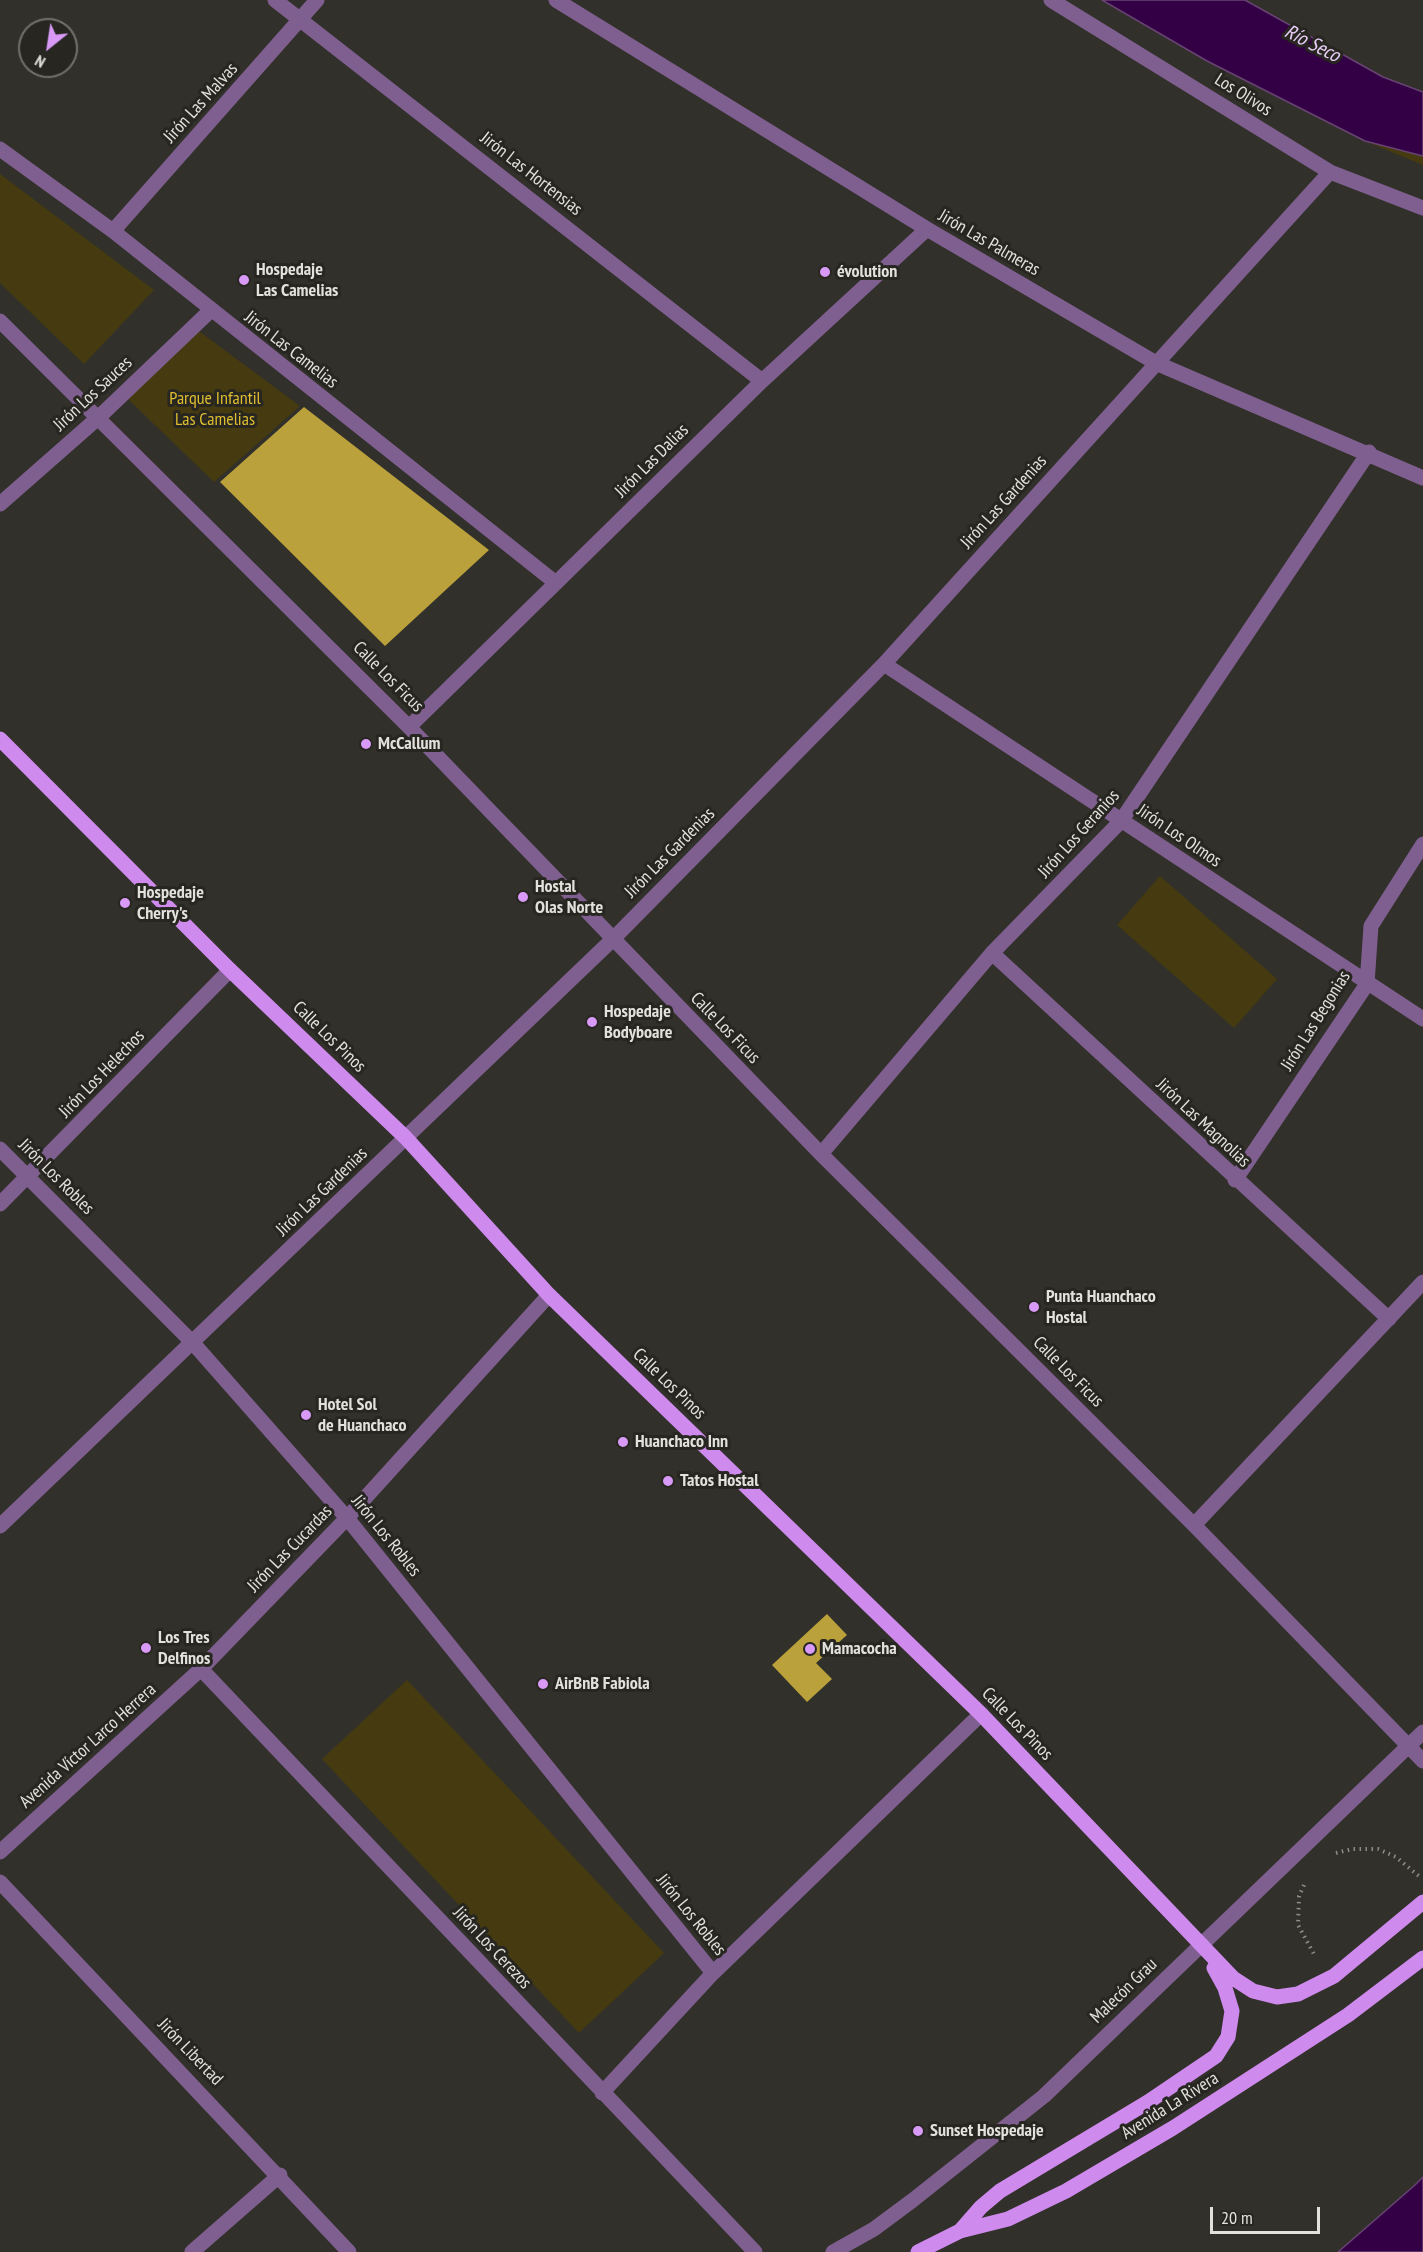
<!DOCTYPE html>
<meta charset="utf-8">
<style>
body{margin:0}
#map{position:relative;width:1423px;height:2252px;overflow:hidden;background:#31302a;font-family:"PT Sans Narrow",sans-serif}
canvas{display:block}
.north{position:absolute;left:18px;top:18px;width:60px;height:60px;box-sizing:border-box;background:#272621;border:2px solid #72716c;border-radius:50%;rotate:210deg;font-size:16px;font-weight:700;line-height:24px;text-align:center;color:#e2e1dd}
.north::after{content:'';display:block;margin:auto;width:21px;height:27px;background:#d99af7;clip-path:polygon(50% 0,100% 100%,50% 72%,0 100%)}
.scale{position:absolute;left:1210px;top:2207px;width:110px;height:27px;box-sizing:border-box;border:3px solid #e2e1dd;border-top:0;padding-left:8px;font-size:18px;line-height:21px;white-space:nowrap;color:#e2e1dd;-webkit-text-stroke:4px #272621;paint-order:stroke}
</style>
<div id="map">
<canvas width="1423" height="2252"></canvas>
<div class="north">N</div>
<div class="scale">20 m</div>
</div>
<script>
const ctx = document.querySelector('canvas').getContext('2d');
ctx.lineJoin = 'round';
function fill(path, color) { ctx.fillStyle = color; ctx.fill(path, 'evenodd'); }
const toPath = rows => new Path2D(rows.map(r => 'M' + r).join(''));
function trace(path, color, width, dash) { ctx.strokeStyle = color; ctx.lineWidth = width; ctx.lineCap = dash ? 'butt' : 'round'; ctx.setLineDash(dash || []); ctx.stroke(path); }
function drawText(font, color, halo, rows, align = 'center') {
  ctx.font = font + ' "PT Sans Narrow",sans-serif'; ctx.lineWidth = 6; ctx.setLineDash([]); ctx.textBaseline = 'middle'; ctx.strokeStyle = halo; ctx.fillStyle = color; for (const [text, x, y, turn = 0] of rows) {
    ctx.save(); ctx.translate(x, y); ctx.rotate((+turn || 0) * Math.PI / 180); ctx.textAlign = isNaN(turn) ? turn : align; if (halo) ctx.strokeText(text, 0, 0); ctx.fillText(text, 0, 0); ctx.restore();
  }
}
fill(toPath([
 [1365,141,1423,156,1423,165],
 [0,174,154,290,84,364,0,283],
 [196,329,300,406,214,482,128,399],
 [1160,876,1277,979,1234,1028,1117,925],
 [407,1680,664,1953,579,2033,322,1759]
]), '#463b10');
const water = toPath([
 [1102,0,1245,0,1383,77,1423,92,1423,156,1365,141,1207,61,1102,0],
 [1423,2177,1423,2252,1338,2252,1415,2185,1423,2177]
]);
fill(water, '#330045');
trace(water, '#684473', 1.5);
fill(toPath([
 [304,407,489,550,385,646,220,482],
 [827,1614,847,1635,816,1663,832,1679,807,1702,772,1665]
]), '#baa13b');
trace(toPath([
 [1336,1853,1352,1849,1378,1849,1396,1857,1420,1877],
 [1304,1885,1299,1896,1298,1925,1315,1956]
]), '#8e8d88', 4, [1.5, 4.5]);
trace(toPath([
 [275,0,762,381],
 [556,0,927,229,1156,363,1423,478],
 [1051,0,1330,172,1423,208],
 [0,149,113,231,556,583],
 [113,231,317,0],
 [0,321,409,727,821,1154,1194,1525,1423,1761],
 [0,504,99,417,210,311],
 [884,664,1423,1019],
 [409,727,762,381,927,229],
 [992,953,1389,1319],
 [0,1149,193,1343,347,1518,713,1973],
 [821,1154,992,953,1121,821,1369,452],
 [1235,1180,1367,984,1371,926,1423,844],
 [0,1204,230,970],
 [1194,1525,1423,1282],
 [0,1526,612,940,884,664,1330,172],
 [201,1669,755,2252],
 [0,1852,201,1669,347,1518,549,1295],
 [0,1882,349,2252],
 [602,2093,713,1973,981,1714],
 [192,2252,280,2175],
 [833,2252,874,2229,913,2200,1044,2096,1423,1732]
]), '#7f5f8f', 15);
trace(toPath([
 [0,739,230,970,406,1138,549,1295,981,1714,1233,1978,1253,1991,1277,1997,1298,1994,1334,1976,1423,1902],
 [960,2231,981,2207,1000,2191,1148,2102,1216,2056,1228,2037,1232,2011,1225,1988,1214,1968],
 [918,2252,960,2231,1008,2219,1066,2191,1173,2128,1348,2015,1423,1958]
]), '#cf8aee', 15);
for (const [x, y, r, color] of [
 [825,272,6,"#d99af7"],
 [244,280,6,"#d99af7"],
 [366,744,6,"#d99af7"],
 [523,897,6,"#d99af7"],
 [125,903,6,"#d99af7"],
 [592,1022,6,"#d99af7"],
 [1034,1307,6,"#d99af7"],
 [306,1415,6,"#d99af7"],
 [623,1442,6,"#d99af7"],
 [668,1481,6,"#d99af7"],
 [146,1648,6,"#d99af7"],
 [810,1649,6,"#d99af7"],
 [543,1684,6,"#d99af7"],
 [918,2131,6,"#d99af7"]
]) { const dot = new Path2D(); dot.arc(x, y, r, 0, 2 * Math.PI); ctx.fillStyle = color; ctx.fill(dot); trace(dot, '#272621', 2); }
drawText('18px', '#e2e1dd', '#272621', [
 ["Los Olivos",1243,95,32],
 ["Jirón Las Malvas",201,103,-48],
 ["Jirón Las Hortensias",531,174,38],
 ["Jirón Las Palmeras",989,243,30],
 ["Jirón Las Camelias",291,350,38],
 ["Jirón Los Sauces",93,394,-43],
 ["Jirón Las Dalias",652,461,-45],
 ["Jirón Las Gardenias",1004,502,-48],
 ["Calle Los Ficus",388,677,45],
 ["Jirón Los Geranios",1079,834,-48],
 ["Jirón Los Olmos",1179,836,34],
 ["Jirón Las Gardenias",670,853,-45],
 ["Jirón Las Begonias",1316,1021,-58],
 ["Calle Los Ficus",725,1028,46],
 ["Calle Los Pinos",329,1037,44],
 ["Jirón Los Helechos",102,1074,-46],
 ["Jirón Las Magnolias",1203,1123,43],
 ["Jirón Los Robles",56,1177,45],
 ["Jirón Las Gardenias",322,1192,-44],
 ["Calle Los Ficus",1068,1372,45],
 ["Calle Los Pinos",669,1384,44],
 ["Jirón Los Robles",386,1536,51],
 ["Jirón Las Cucardas",290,1549,-46],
 ["Calle Los Pinos",1017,1724,46],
 ["Avenida Víctor Larco Herrera",88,1746,-42],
 ["Jirón Los Robles",691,1915,51],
 ["Jirón Los Cerezos",492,1948,47],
 ["Malecón Grau",1124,1991,-44],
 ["Jirón Libertad",190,2052,46],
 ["Avenida La Rivera",1170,2106,-32]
]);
drawText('bold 18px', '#e2e1dd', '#272621', [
 ["Hospedaje",256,270],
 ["Las Camelias",256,291],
 ["évolution",837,272],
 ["McCallum",378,744],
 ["Hostal",535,887],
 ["Olas Norte",535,908],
 ["Hospedaje",137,893],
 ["Cherry's",137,914],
 ["Hospedaje",604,1012],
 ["Bodyboare",604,1033],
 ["Punta Huanchaco",1046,1297],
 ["Hostal",1046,1318],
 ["Hotel Sol",318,1405],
 ["de Huanchaco",318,1426],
 ["Huanchaco Inn",635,1442],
 ["Tatos Hostal",680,1481],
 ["Los Tres",158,1638],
 ["Delfinos",158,1659],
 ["Mamacocha",822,1649],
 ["AirBnB Fabiola",555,1684],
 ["Sunset Hospedaje",930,2131]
], 'left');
drawText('18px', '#debd30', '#272621', [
 ["Parque Infantil",215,399],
 ["Las Camelias",215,420]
]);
drawText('italic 20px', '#e8cef6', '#272621', [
 ["Río Seco",1312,44,27]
]);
</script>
